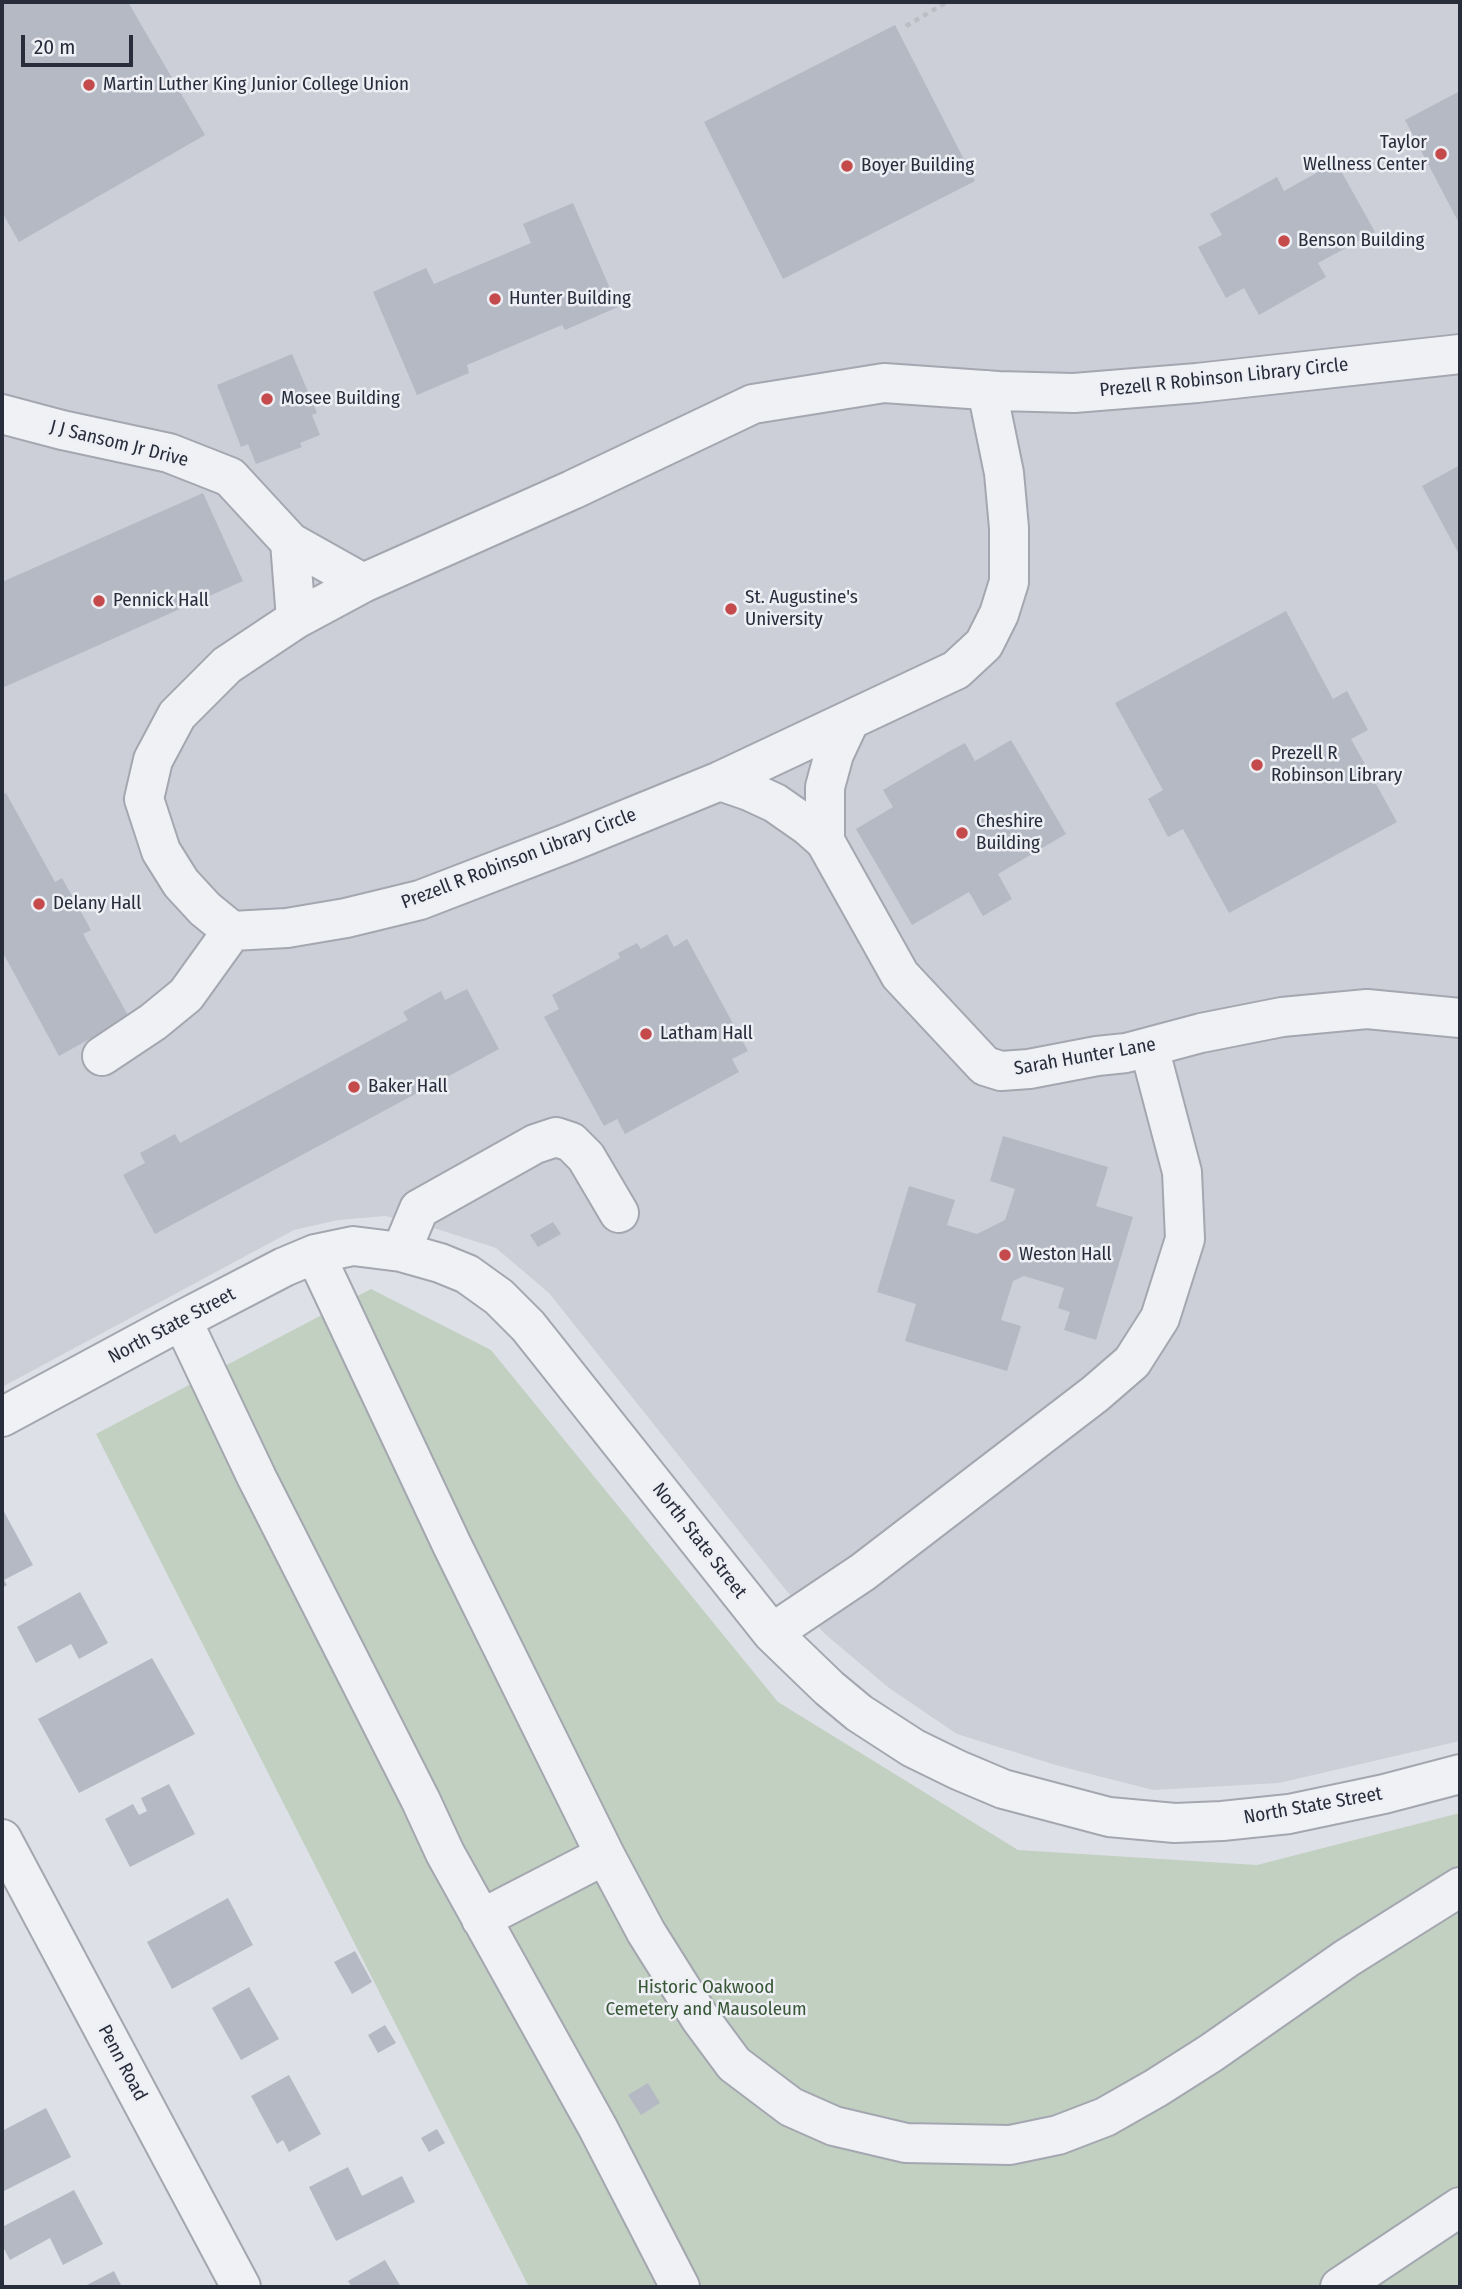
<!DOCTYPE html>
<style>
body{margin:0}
#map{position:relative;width:1462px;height:2289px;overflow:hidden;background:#dee0e7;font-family:"Fira Sans Condensed",sans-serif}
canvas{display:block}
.frame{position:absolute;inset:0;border:4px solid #282d3c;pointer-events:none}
.scale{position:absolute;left:21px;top:35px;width:112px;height:32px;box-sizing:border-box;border:4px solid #282d3c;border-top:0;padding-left:9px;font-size:21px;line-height:24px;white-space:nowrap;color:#282d3c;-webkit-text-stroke:5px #edeff4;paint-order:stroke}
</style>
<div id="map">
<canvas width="1462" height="2289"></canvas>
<div class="frame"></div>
<div class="scale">20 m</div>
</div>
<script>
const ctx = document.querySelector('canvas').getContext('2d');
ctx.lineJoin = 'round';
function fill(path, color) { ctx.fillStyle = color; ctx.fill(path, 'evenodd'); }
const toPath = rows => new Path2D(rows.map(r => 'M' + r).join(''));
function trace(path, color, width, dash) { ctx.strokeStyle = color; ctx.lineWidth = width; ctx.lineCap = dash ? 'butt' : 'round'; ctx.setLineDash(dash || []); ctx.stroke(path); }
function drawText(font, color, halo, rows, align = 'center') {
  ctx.font = font + ' "Fira Sans Condensed",sans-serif'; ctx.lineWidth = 5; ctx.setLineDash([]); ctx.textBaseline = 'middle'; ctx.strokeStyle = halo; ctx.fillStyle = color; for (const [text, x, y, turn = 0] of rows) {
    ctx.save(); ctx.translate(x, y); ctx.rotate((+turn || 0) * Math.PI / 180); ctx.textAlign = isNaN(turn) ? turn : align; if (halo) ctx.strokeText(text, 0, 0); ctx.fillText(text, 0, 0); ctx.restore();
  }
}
fill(toPath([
 [2,2,1460,2,1460,1741,1279,1783,1153,1790,1059,1766,957,1734,889,1688,825,1634,785,1589,549,1293,496,1248,412,1221,385,1216,338,1220,294,1230,2,1387]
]), '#cccfd8');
fill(toPath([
 [371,1289,491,1350,778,1702,1018,1850,1257,1865,1460,1813,1460,2287,529,2287,96,1434]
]), '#c1d0c0');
fill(toPath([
 [2,2,128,2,205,135,19,242,2,212],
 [895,25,975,181,783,279,704,122],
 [1460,91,1460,225,1405,120],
 [1336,162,1375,232,1318,263,1326,277,1259,315,1244,288,1226,298,1198,247,1222,235,1210,214,1277,177,1284,191],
 [573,203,618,307,565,330,562,325,467,365,469,373,417,395,373,292,426,268,434,284,531,243,523,224],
 [292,354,317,413,312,415,320,435,300,443,302,447,256,464,248,444,241,447,217,385],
 [1460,465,1460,556,1422,486],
 [203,493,243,581,2,688,2,582],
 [1286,611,1333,699,1347,691,1368,730,1351,739,1397,822,1229,913,1183,829,1168,837,1148,799,1163,790,1115,703],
 [1011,740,1066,834,998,874,1012,899,983,916,969,892,912,925,856,829,893,807,883,790,948,752,965,743,975,761],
 [6,793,55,882,62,878,91,930,83,934,129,1017,59,1056,2,951,2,795],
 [667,934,674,947,687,939,748,1051,732,1059,739,1072,625,1134,617,1119,604,1126,544,1017,559,1009,552,995,620,958,618,953,637,943,641,949],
 [467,989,499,1049,155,1234,123,1175,145,1163,140,1153,175,1134,180,1143,408,1020,403,1012,441,991,445,1000],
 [1003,1136,1108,1167,1096,1206,1133,1217,1096,1340,1064,1330,1070,1312,1058,1308,1064,1288,1024,1276,1013,1281,1001,1320,1021,1326,1007,1371,905,1341,916,1304,877,1292,909,1186,955,1200,947,1225,977,1234,1005,1220,1015,1189,990,1181],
 [553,1222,561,1234,538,1247,530,1235],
 [2,1508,33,1565,4,1580,7,1585,2,1588],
 [80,1592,108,1643,79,1659,71,1644,36,1663,17,1627],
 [152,1658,195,1734,79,1793,38,1719],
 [169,1784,195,1834,130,1867,105,1819,133,1804,139,1815,147,1811,141,1798],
 [228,1898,253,1945,172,1989,147,1942],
 [355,1951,372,1982,352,1994,334,1962],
 [249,1987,279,2039,241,2060,212,2008],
 [385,2025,396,2043,378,2053,368,2035],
 [289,2075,321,2134,289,2152,283,2140,277,2144,251,2096],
 [648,2083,660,2103,641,2115,628,2095],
 [46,2108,71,2157,2,2192,2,2131],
 [437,2129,445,2143,429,2152,421,2138],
 [348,2167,362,2196,402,2176,415,2202,336,2241,309,2187],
 [74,2190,103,2244,63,2265,50,2238,10,2260,2,2245,2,2227],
 [385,2260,401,2287,352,2287,348,2281],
 [114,2271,122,2287,83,2287]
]), '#b5b9c3');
const minor = toPath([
 [987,390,1004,473,1009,528,1009,582,999,614,984,644,956,670,720,781,568,843,420,900,346,918,287,928,232,931,205,909,181,883,161,851,144,799,153,760,177,715,227,665,296,619,363,583,572,490,753,404,884,383,998,391,1074,393,1197,383,1460,354],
 [2,414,62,430,169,453,230,477,290,542,363,583],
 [290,542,296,619],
 [720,781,749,791,775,803,808,826,825,841,900,975,985,1066,1001,1071,1029,1069,1097,1056,1126,1053,1201,1033,1282,1017,1367,1009,1460,1018],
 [825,841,825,787,834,754,850,720],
 [102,1056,153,1022,186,995,232,931],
 [401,1252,419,1209,535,1144,556,1137,571,1142,586,1157,619,1213],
 [315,1254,452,1545,605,1855,646,1932,700,2018,734,2064,791,2107,834,2126,906,2143,1010,2145,1058,2135,1105,2117,1156,2088,1211,2053,1347,1958,1460,1887],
 [182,1320,257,1478,421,1801,445,1853,598,2128,680,2287],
 [2,1417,182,1320,284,1267,315,1254,353,1246,401,1252,440,1263,467,1274,499,1297,528,1326,772,1633,829,1688,859,1713,913,1748,958,1770,1003,1789,1109,1817,1175,1823,1222,1821,1289,1814,1384,1794,1460,1774],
 [772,1633,863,1572,1095,1394,1132,1362,1160,1318,1185,1239,1182,1172,1149,1047],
 [2,1839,241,2287],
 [481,1919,605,1855],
 [1340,2287,1460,2207]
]);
trace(minor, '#a4a7b0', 42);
trace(toPath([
 [906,26,947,2]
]), '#bcbec5', 4.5, [5, 5]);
trace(minor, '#f0f1f5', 38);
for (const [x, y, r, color] of [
 [89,85,7,"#c54a4b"],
 [1441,154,7,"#c54a4b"],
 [847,166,7,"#c54a4b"],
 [1284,241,7,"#c54a4b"],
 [495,299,7,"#c54a4b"],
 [267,399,7,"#c54a4b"],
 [99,601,7,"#c54a4b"],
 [731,609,7,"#c54a4b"],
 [1257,765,7,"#c54a4b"],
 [962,833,7,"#c54a4b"],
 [39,904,7,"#c54a4b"],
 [646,1034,7,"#c54a4b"],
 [354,1087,7,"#c54a4b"],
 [1005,1255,7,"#c54a4b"]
]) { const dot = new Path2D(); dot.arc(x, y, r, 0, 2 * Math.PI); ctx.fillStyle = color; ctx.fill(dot); trace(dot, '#edeff4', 2.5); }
drawText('19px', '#282d3c', '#edeff4', [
 ["Martin Luther King Junior College Union",103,85],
 ["Taylor",1427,143,"right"],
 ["Wellness Center",1427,165,"right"],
 ["Boyer Building",861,166],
 ["Benson Building",1298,241],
 ["Hunter Building",509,299],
 ["Mosee Building",281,399],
 ["St. Augustine's",745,598],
 ["University",745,620],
 ["Pennick Hall",113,601],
 ["Prezell R",1271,754],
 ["Robinson Library",1271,776],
 ["Cheshire",976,822],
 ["Building",976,844],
 ["Delany Hall",53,904],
 ["Latham Hall",660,1034],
 ["Baker Hall",368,1087],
 ["Weston Hall",1019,1255]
], 'left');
drawText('19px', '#282d3c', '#edeff4', [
 ["Prezell R Robinson Library Circle",1224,378,-6],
 ["J J Sansom Jr Drive",119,444,14],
 ["Prezell R Robinson Library Circle",519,859,-21],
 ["Sarah Hunter Lane",1085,1057,-10],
 ["North State Street",172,1326,-28],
 ["North State Street",699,1541,52],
 ["North State Street",1313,1806,-10],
 ["Penn Road",122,2063,62]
]);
drawText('19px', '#385736', '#edeff4', [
 ["Historic Oakwood",706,1988],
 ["Cemetery and Mausoleum",706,2010]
]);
</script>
